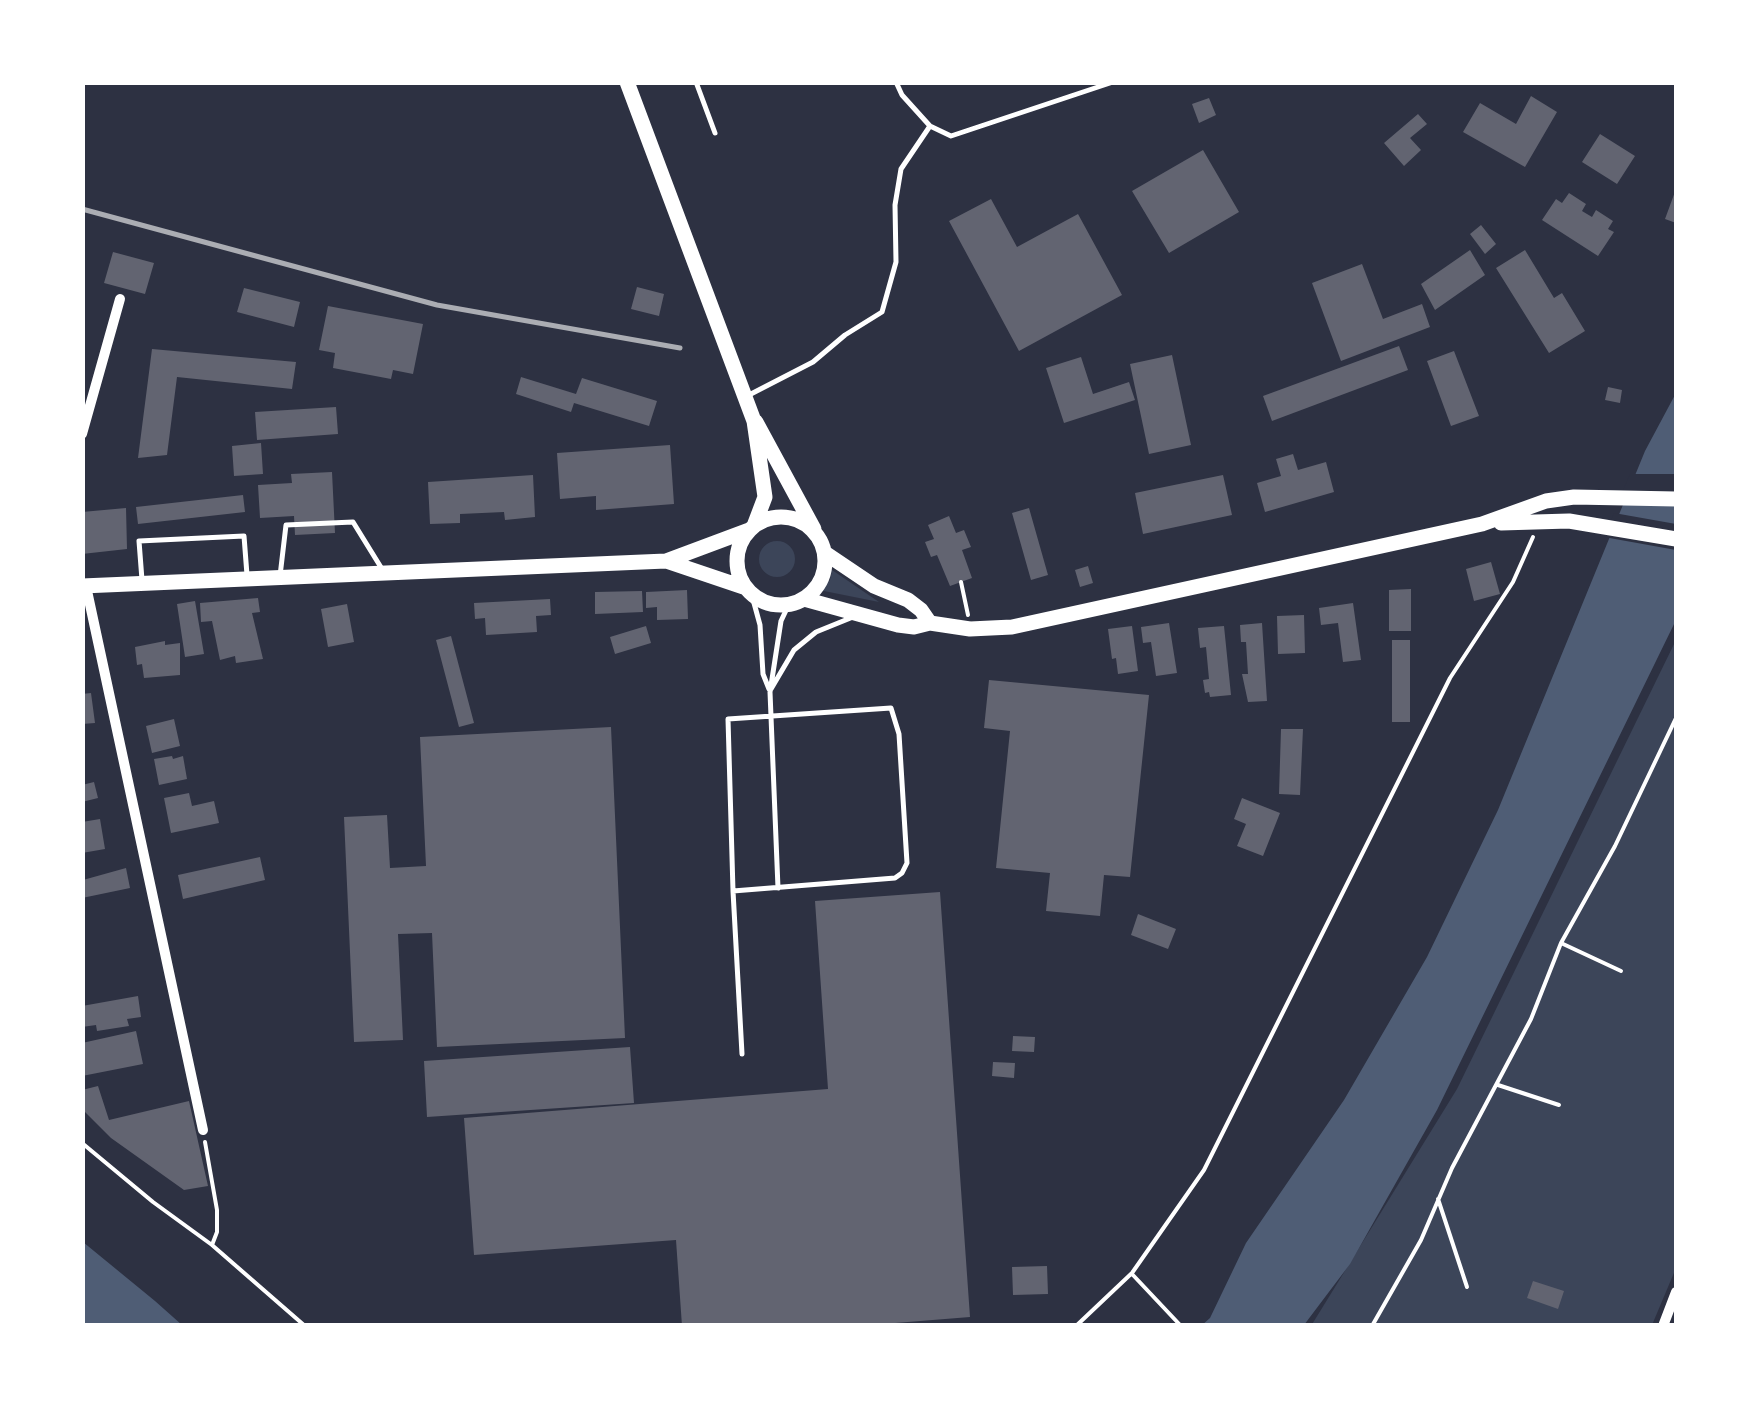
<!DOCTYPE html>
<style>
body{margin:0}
#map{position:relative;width:1759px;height:1408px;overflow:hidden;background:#2d3142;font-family:"Space Grotesk",sans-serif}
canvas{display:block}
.frame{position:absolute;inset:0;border:85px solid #fff;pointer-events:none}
</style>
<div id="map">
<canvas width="1759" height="1408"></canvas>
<div class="frame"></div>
</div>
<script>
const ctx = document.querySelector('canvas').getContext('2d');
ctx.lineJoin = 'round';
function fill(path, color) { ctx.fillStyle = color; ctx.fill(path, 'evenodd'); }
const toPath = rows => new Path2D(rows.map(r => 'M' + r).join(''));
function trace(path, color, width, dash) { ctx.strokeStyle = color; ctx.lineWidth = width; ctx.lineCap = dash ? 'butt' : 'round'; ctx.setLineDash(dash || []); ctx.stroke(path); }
fill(toPath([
 '759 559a18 18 0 1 1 36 0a18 18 0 1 1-36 0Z',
 [832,570,879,602,819,590,830,580],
 [1676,640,1676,1268,1652,1325,1311,1326,1457,1089]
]), '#3c4559');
fill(toPath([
 [1676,393,1676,620,1437,1110,1350,1264,1304,1325,1201,1326,1210,1318,1246,1243,1344,1100,1427,957,1498,810,1645,451],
 [83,1242,155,1301,182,1325,83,1325]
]), '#4f5d75');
fill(toPath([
 [1630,474,1676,474,1676,504,1618,502],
 [1614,513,1676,524,1676,550,1604,537]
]), '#2d3142');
fill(toPath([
 [1531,96,1557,112,1525,167,1463,132,1480,103,1516,124],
 [1209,98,1216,115,1199,123,1192,104],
 [1418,114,1427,124,1410,138,1421,150,1404,166,1384,143],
 [1600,134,1635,156,1617,184,1582,162],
 [1203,150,1239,212,1169,253,1132,191],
 [1676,189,1676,223,1665,219],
 [1569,193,1586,204,1582,211,1592,217,1596,210,1613,221,1608,229,1614,232,1598,256,1542,220,1556,199,1562,203],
 [991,199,1017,247,1078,214,1122,295,1019,351,949,221],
 [1481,225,1496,244,1485,254,1470,234],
 [1470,250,1485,275,1435,310,1421,284],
 [1525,250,1554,298,1562,293,1585,331,1549,353,1496,268],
 [113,252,154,263,145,294,104,283],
 [1362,264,1383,319,1422,304,1430,327,1341,361,1312,283],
 [637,287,664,294,659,316,631,309],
 [244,288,300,302,294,327,237,312],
 [328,306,423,324,413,374,393,370,391,379,333,368,335,353,319,350],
 [1399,346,1408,370,1272,421,1263,396],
 [152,349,296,362,292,389,177,377,167,455,138,458],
 [1454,351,1479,416,1451,426,1427,361],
 [1172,355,1191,445,1149,454,1130,364],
 [1081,357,1093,394,1129,382,1135,400,1064,423,1046,368],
 [521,377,576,394,582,378,657,401,649,426,574,403,571,412,516,394],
 [1608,387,1622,390,1620,403,1605,400],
 [336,407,338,434,257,440,255,412],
 [261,443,263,474,234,476,232,446],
 [670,445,674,504,596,510,596,496,560,499,557,453],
 [1293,454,1298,470,1326,462,1334,492,1265,512,1257,483,1281,476,1276,459],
 [332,472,335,533,295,535,294,516,260,518,258,485,292,483,291,474],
 [533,475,535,517,505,520,504,512,460,514,460,523,430,524,428,482],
 [1223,475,1232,515,1143,534,1135,493],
 [243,495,245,512,138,524,136,507],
 [126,508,127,549,82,554,82,512],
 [1029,508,1048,575,1031,580,1012,513],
 [949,516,956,533,964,530,971,547,962,550,972,578,950,586,937,555,931,557,925,542,934,539,928,525],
 [1491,562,1500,594,1474,601,1466,569],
 [1088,566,1093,583,1080,587,1075,570],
 [1411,589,1411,631,1389,631,1389,590],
 [687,590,688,619,657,620,657,607,646,608,646,592],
 [642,591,643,612,595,614,595,592],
 [258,598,260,612,252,613,263,659,236,663,235,656,220,660,212,621,201,622,200,603],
 [550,599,551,615,536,616,537,632,486,635,485,618,475,619,474,603],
 [195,601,204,654,185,657,177,604],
 [1353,603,1361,660,1343,662,1338,623,1321,625,1319,608],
 [347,604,354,642,328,647,321,609],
 [1304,615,1305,653,1278,654,1277,616],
 [1169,623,1177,673,1156,676,1151,642,1143,643,1141,627],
 [1262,623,1267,701,1248,702,1242,674,1248,674,1246,642,1241,642,1240,625],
 [646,626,651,643,615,654,610,637],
 [1132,626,1138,671,1118,674,1116,658,1112,659,1108,629],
 [1224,626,1231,695,1210,697,1209,692,1205,693,1203,680,1209,679,1206,647,1200,648,1198,628],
 [451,636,474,723,459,727,436,640],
 [1392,640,1410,640,1410,722,1392,722],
 [165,641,165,645,180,643,180,675,144,678,142,664,137,665,135,647],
 [989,680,1149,695,1130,877,1104,875,1100,916,1046,911,1050,873,996,868,1010,731,984,728],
 [91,693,95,723,82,724,82,694],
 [174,719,180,746,152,753,146,726],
 [611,727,625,1038,437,1047,432,933,398,934,403,1040,354,1042,344,817,387,815,390,868,426,866,420,737],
 [1281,729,1303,729,1300,795,1279,794],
 [172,756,173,759,183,756,187,779,159,785,154,759],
 [94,782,98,798,82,802,82,785],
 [189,793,192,806,214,801,219,823,171,833,164,798],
 [1242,798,1280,813,1263,856,1237,846,1246,824,1234,819],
 [100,819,105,849,82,853,82,822],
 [260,857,265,880,183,899,178,875],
 [126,868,130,888,82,898,83,880],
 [940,892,970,1317,858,1326,682,1326,676,1240,474,1255,464,1118,828,1089,815,901],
 [1138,914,1176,929,1168,949,1131,935],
 [138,996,141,1017,127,1019,129,1026,97,1031,96,1025,82,1027,82,1006],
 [136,1031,143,1064,82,1076,82,1043],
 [1013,1036,1035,1037,1034,1052,1012,1051],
 [630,1047,634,1103,427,1117,424,1061],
 [993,1062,1015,1063,1014,1078,992,1076],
 [98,1086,109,1120,189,1101,208,1186,184,1190,111,1138,82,1109,82,1090],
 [1047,1266,1048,1294,1013,1295,1012,1267],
 [1533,1281,1564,1291,1558,1309,1527,1298]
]), '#626471');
trace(toPath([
 [961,582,968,615],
 [1561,943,1621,971],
 [1498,1085,1559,1105],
 [205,1142,217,1210,217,1232,212,1245],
 [82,1143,153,1202,212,1245,305,1326],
 [1438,1199,1467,1287],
 [1132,1274,1181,1326],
 [1076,1326,1132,1273,1204,1170,1450,678,1513,582,1533,537],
 [1372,1326,1421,1240,1452,1168,1531,1019,1561,943,1615,846,1676,718]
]), '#fff', 4);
trace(toPath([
 [696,82,715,133],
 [896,82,902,95,930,126,951,136,1113,82],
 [747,396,813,362,845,335,882,312,896,262,895,205,901,169,930,126],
 [280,576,286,525,353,522,382,569],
 [142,580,139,541,244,536,247,575],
 [751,592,760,625,763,674,769,689],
 [771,689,794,650,816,632,853,617],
 [778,888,770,692,781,621,789,604],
 [733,891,895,878,902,873,907,863,899,734,891,708,728,719,733,891,742,1054]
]), '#fff', 5);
trace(toPath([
 [82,434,120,299],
 [86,586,203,1130],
 [1663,1326,1676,1292]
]), '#fff', 10);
trace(toPath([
 [627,82,754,421,765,497,754,526],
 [756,422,814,529],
 '737 561a44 44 0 1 1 88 0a44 44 0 1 1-88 0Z',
 [1501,523,1569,521,1676,539],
 [825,553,874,586,908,600,921,610,930,623],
 [666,561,749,530],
 [82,586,666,561,746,588],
 [804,599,898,625,914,627,930,623,970,629,1012,627,1482,524,1546,501,1574,497,1676,499]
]), '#fff', 15);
trace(toPath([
 [82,209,437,305,680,348]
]), '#abadb3', 5);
</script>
